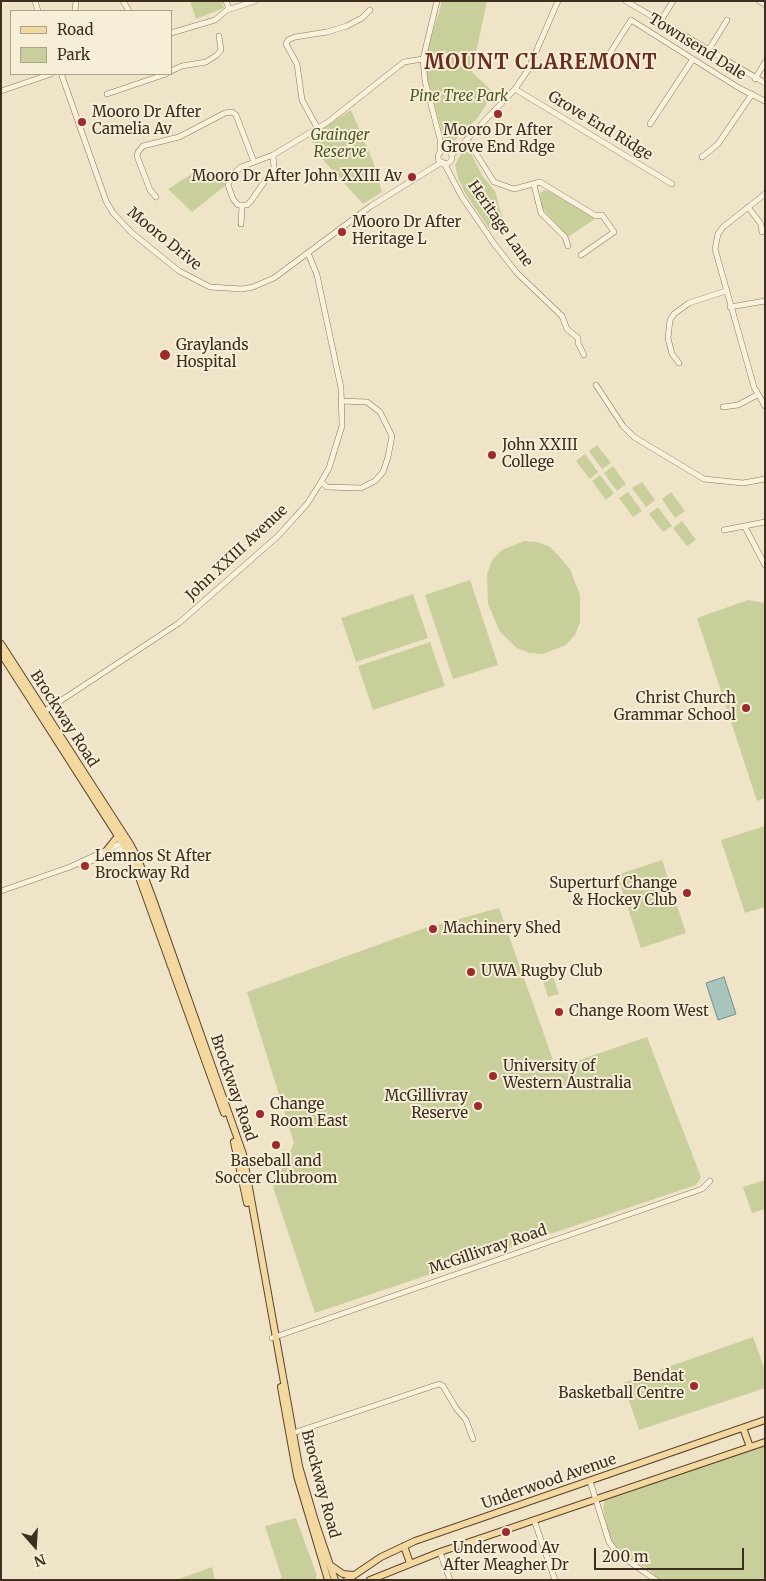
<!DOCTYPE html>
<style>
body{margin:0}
#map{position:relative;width:766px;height:1581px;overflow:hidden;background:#f0e4c8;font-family:Merriweather,serif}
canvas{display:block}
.frame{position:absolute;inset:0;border:2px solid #3d2e20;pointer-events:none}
.legend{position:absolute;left:10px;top:10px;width:162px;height:65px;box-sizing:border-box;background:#f7eed8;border:1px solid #ada18e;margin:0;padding:6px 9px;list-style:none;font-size:15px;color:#3d2e20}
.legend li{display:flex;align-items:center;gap:10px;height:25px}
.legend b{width:25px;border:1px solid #ada18e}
.north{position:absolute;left:10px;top:1521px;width:50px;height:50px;-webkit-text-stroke:4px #f7eed8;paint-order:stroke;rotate:161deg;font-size:14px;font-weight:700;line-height:20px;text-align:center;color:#3d2e20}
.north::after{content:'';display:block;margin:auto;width:18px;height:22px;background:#3d2e20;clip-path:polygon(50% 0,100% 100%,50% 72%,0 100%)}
.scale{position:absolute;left:594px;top:1548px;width:150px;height:22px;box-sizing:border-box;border:2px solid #3d2e20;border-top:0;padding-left:6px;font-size:15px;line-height:18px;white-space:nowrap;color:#3d2e20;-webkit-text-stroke:4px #f7eed8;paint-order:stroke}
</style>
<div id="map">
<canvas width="766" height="1581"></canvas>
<div class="frame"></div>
<ul class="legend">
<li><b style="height:6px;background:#f3d9a0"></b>Road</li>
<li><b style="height:14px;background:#c9cf9b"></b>Park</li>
</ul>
<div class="north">N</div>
<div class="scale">200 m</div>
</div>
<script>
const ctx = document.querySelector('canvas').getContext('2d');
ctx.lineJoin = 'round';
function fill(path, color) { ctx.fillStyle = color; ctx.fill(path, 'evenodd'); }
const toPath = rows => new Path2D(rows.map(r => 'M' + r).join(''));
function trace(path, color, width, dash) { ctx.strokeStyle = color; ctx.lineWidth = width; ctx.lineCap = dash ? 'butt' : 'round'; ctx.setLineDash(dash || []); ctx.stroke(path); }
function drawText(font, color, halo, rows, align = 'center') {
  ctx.font = font + ' Merriweather,serif'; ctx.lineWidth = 4; ctx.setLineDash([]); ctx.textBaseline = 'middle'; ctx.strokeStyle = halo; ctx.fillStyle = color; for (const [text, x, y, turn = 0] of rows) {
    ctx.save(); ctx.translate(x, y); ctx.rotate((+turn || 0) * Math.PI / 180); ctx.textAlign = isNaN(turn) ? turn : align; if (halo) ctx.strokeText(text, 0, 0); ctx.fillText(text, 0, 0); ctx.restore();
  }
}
fill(toPath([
 [190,1,222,1,224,8,196,19],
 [442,1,487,1,472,72,491,90,485,96,488,102,477,119,451,144,445,140,441,128,423,65],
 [351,110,373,161,382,192,363,204,324,161,309,137],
 [463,150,471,153,483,177,495,191,503,220,498,226,490,230,465,193,458,178,455,165],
 [203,167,218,179,227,178,226,185,192,212,168,189],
 [545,190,551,192,596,218,568,237,542,208,540,193],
 [597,445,611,463,602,469,589,451],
 [585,454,598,472,590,479,576,461],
 [613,466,626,484,617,491,604,473],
 [600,475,614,493,606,500,592,481],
 [642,482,655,500,646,507,632,488],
 [628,492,642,511,633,517,619,498],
 [671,492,685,511,675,518,662,499],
 [658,507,672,526,663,532,649,514],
 [682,521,696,540,687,546,673,528],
 [524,541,538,542,550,547,557,554,570,569,580,595,580,622,575,635,566,645,543,654,529,653,517,648,500,632,488,604,487,574,492,560,502,550],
 [470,580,498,665,453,679,425,595],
 [413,594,428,638,356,662,341,618],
 [748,600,765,603,765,798,757,801,697,618],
 [430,642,445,686,373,710,358,666],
 [765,826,765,907,745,913,721,840],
 [662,860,686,933,641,948,617,875],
 [499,908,556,1068,647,1037,701,1177,696,1185,315,1313,273,1187,294,1143,247,992,422,929],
 [553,977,559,994,548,997,543,981],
 [765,1180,765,1209,752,1213,743,1187],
 [753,1337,765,1370,765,1388,639,1430,623,1383],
 [765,1446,765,1580,660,1580,647,1568,624,1556,610,1539,603,1508,605,1499],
 [296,1518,317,1576,315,1580,277,1580,282,1578,265,1526],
 [212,1567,215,1580,176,1580]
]), '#c9cf9b');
const water = toPath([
 [724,977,736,1014,718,1020,706,983,724,977]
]);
fill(water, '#a9c4bc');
trace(water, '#6f938a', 1);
const minor = toPath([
 [35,1,38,11],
 [123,1,129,11],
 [226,1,229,9],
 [437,1,423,59,425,81,440,139,440,153],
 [626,1,765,83],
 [759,1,765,4],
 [75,11,76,1],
 [660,22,673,1],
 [171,33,215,20,227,10,255,1],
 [708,51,727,20],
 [606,59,631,20,739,88,765,101],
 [171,71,182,66,206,62,217,55,221,50,219,36],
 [62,76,106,201,113,213,132,233,179,271,210,287,242,289,253,287,274,278,371,206,442,162],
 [755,79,765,62],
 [515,89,672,184],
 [1,91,51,74],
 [107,94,166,74],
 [650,124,693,59],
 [318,129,302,100,297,64,286,44,288,40,295,37,327,32,347,26,362,18,370,10],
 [467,139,494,182,514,189,540,182,596,216,602,215,614,232,581,255],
 '438 157a7 7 0 1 1 14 0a7 7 0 1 1-14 0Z',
 [273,155,241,167,233,174,228,185,233,199,238,205,247,205,251,201,274,168,273,155,328,122,404,62,423,59],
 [452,155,515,89,528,70,558,1],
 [702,157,718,144,752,94],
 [444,163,462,197,495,245,517,273,562,316,567,329,578,338,578,343,584,355],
 [534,185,541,213,565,237,568,246],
 [765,194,723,227,718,234,715,249,754,387,765,406],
 [156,197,150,190,137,156,138,152,143,146,179,137,225,113,232,112,236,115,254,162],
 [748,207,761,224,762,232],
 [241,224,242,206],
 [730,307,765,301],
 [679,363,672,354,668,338,670,320,674,314,689,303,726,291],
 [596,385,623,426,634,437,704,479,743,483,765,479],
 [723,407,738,405,757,395],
 [321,482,327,487,361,488,375,481,383,472,388,457,392,436,380,412,367,402,341,401],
 [745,527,765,565],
 [724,530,765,522],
 [42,713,179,623,278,536,307,504,321,482,329,468,342,426,341,388,317,275,308,253],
 [80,865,109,855,125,847],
 [1,891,70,867,126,841],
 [272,1338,702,1189,710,1181],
 [293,1433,439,1384,443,1386,456,1408,466,1420,473,1439],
 [590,1481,609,1542,618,1554,656,1580],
 [534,1520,555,1580],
 [440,1552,450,1580]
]);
const major = toPath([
 [1,644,130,844,138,859,154,902,243,1154,299,1466,315,1521,335,1580],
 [2,655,132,858,224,1113],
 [106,851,118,836],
 [234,1142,247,1203],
 [281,1387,297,1476,328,1580],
 [743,1428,750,1447],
 [404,1546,410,1563],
 [330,1565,343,1574,353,1575],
 [347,1580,381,1557,415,1541,765,1420],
 [370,1580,440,1552,765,1442]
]);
trace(minor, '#8d765c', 6);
trace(major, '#5b4430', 8);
trace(minor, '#faf1dc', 5);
trace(major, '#f3d9a0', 6);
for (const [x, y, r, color] of [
 [498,114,5,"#9e2a2b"],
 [82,122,5,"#9e2a2b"],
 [412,177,5,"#9e2a2b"],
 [342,232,5,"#9e2a2b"],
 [165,355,6,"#9e2a2b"],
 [492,455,5,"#9e2a2b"],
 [746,708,5,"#9e2a2b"],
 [85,866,5,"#9e2a2b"],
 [687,893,5,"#9e2a2b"],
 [433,929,5,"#9e2a2b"],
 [471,972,5,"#9e2a2b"],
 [559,1012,5,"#9e2a2b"],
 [493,1076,5,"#9e2a2b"],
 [478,1106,5,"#9e2a2b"],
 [260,1114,5,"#9e2a2b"],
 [276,1145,5,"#9e2a2b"],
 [694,1386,5,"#9e2a2b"],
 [506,1532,5,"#9e2a2b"]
]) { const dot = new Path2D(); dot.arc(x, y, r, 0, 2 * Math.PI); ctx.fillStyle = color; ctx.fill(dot); trace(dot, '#f7eed8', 2); }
drawText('15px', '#3d2e20', '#f7eed8', [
 ["Townsend Dale",697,47,32],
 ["Grove End Ridge",600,126,31],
 ["Heritage Lane",500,224,55],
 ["Mooro Drive",164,239,39],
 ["John XXIII Avenue",237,553,-43],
 ["Brockway Road",64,719,57],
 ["Brockway Road",233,1088,71],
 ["McGillivray Road",488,1250,-19],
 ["Underwood Avenue",549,1482,-19],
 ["Brockway Road",320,1484,75]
]);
drawText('italic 15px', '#4d5a26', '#f7eed8', [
 ["Pine Tree Park",459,97],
 ["Grainger",340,136],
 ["Reserve",340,153]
]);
drawText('15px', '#3d2e20', '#f7eed8', [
 ["Mooro Dr After",92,113],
 ["Camelia Av",92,130],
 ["Mooro Dr After",498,131,"center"],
 ["Grove End Rdge",498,148,"center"],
 ["Mooro Dr After John XXIII Av",402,177,"right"],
 ["Mooro Dr After",352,223],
 ["Heritage L",352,240],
 ["Graylands",176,346],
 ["Hospital",176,363],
 ["John XXIII",502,446],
 ["College",502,463],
 ["Christ Church",736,699,"right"],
 ["Grammar School",736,716,"right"],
 ["Lemnos St After",95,857],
 ["Brockway Rd",95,874],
 ["Superturf Change",677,884,"right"],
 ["& Hockey Club",677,901,"right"],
 ["Machinery Shed",443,929],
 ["UWA Rugby Club",481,972],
 ["Change Room West",569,1012],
 ["University of",503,1067],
 ["Western Australia",503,1084],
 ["McGillivray",468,1097,"right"],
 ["Reserve",468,1114,"right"],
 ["Change",270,1105],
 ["Room East",270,1122],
 ["Baseball and",276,1162,"center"],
 ["Soccer Clubroom",276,1179,"center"],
 ["Bendat",684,1377,"right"],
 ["Basketball Centre",684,1394,"right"],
 ["Underwood Av",506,1549,"center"],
 ["After Meagher Dr",506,1566,"center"]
], 'left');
ctx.letterSpacing = '1px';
drawText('bold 20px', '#6b2e1e', '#f7eed8', [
 ["MOUNT CLAREMONT",541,63]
]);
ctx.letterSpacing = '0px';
</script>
